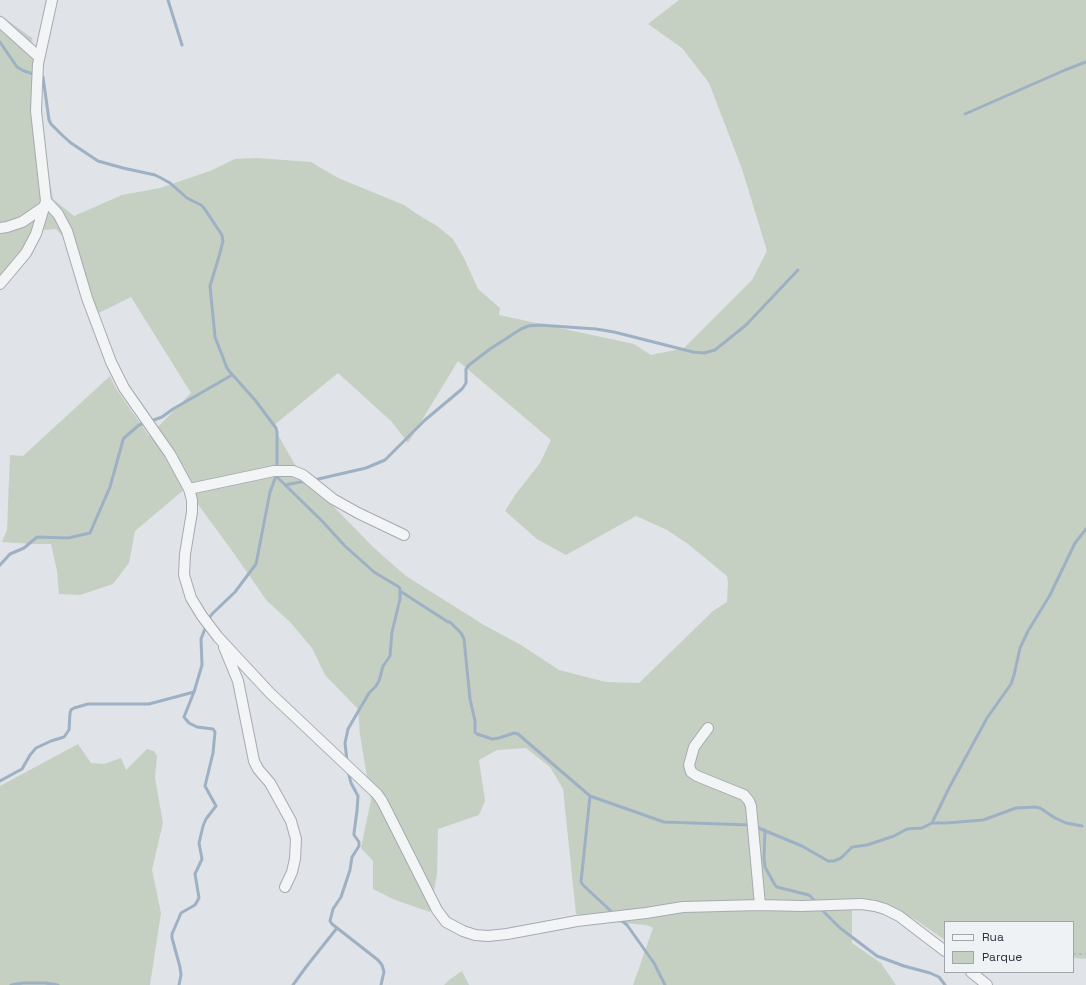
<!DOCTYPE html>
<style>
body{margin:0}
#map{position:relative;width:1086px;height:985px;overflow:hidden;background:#e0e3e7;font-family:"Space Grotesk",sans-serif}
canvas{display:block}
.legend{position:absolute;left:944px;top:921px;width:130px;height:52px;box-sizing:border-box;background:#eff2f5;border:1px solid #a0a5ab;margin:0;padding:5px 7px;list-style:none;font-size:12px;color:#2a313d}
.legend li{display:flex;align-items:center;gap:8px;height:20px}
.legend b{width:20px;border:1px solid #a0a5ab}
</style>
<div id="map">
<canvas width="1086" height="985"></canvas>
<ul class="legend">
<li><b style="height:5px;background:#f2f4f6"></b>Rua</li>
<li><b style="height:11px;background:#c6d0c2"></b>Parque</li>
</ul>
</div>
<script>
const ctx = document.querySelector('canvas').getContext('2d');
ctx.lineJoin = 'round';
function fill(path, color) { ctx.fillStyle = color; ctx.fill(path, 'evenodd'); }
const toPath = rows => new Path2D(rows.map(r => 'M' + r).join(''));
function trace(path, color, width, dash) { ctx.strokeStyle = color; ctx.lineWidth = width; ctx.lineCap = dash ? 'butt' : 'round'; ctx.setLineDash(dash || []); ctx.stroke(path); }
fill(toPath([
 [679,0,1086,0,1086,959,1073,958,1073,922,945,922,945,940,916,920,873,899,852,907,852,943,881,963,896,985,633,985,653,928,646,925,601,921,576,914,563,789,550,767,526,748,497,750,479,760,485,801,479,815,438,829,437,874,430,912,395,900,373,889,373,861,361,848,371,800,360,735,358,709,325,675,312,648,290,622,267,601,230,548,186,488,135,531,129,563,113,584,80,595,59,594,57,571,51,544,34,544,2,542,7,530,10,455,23,456,110,376,117,390,149,436,191,393,131,297,89,318,66,240,56,229,43,230,27,247,0,280,0,15,32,38,38,100,45,158,53,199,74,216,122,195,160,188,210,171,235,159,257,158,311,162,338,178,404,205,417,214,437,226,453,239,464,258,478,289,500,308,499,315,634,344,651,355,684,348,752,280,767,251,742,169,709,83,682,48,648,24],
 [458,361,551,440,540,463,515,495,505,511,537,539,566,555,636,516,667,530,688,544,727,576,728,583,727,602,713,611,639,683,606,682,559,670,521,645,484,625,406,576,374,548,298,470,273,426,338,373,392,422,408,443],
 [78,744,91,763,104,764,121,758,126,770,147,749,154,751,157,756,155,778,163,823,152,870,161,913,150,985,0,985,0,786],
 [462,971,469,985,444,985,449,980]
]), '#c6d0c2');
trace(toPath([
 [168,0,182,45],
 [0,42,17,67,24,71,43,77,49,120,51,124,62,135,71,143,98,161,123,168,155,175,161,178,170,183,187,198,201,205,204,208,222,235,223,241,220,253,210,286,215,337,227,368,230,372,255,400,276,428,277,432,277,464,276,476,270,492,256,564,235,592,212,614,208,620],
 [965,114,1065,70,1086,62],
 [151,421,162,417,173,409,232,375],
 [276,476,322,521,345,546,374,572,399,587,400,589,400,599,392,632,390,656,383,666,379,681,376,686,369,693,348,729,345,743,347,761],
 [314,480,366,468,385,460,425,420,462,389,466,383,466,369,469,365,490,349,521,329,528,326,539,325,596,329,614,332,693,352,704,353,715,350,746,325,798,270],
 [285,485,306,481],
 [0,565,10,554,24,548,37,537,68,538,90,533,110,487,123,440,124,438,139,425,145,423],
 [400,591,448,622,450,622,461,633,464,639,470,699,475,721,475,732,477,734,492,739,499,738,514,733,518,734,590,796,664,822,750,825],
 [348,771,351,783,358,796,357,811,354,833,354,835,359,842,359,846,352,857,350,870,341,897,333,909,330,921,332,924,378,960,382,965,384,972,381,985],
 [0,781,22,769,30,755,36,748,51,741,64,737,69,730,70,713,71,710,74,708,88,704,149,704,194,692],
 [590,796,581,882,583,885,614,914],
 [932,823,946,823,983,820,1016,808,1035,807,1040,808,1055,818,1066,823,1082,826],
 [756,827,802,846,828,861,834,861,841,858,852,847,867,845,894,836,907,829,922,828,932,823,949,788,987,718,1011,684,1014,675,1020,648,1028,631,1050,595,1075,543,1086,529],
 [765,830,764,858,765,867,775,885,777,887,809,895,817,903],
 [820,908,840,928,877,956,904,966,930,973,939,977,945,985],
 [620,919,627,925,654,963,665,985],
 [11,985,23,983,45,983,58,985],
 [179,985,181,975,180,967,172,938,172,934,181,913,195,905,199,898,195,874,202,859,199,843,203,826,206,819,216,806,205,786,213,753,215,732,213,729,197,727,189,723,184,717,194,692,202,665,201,639,206,626],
 [293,985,306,967,337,928]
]), '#9eb1c4', 3);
const minor = toPath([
 [0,22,39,57],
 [46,201,58,214,67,231,87,298,111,362,124,388,170,454,189,489,192,500,192,512,185,554,184,575,191,598,202,616,218,637,270,693,377,794,382,801,437,910,446,922,463,931,475,935,488,936,507,934,577,921,646,913,683,907,760,905,802,906,861,904,875,906,885,909,899,916,945,951],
 [0,228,7,227,22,222,44,207],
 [0,284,26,253,36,234,46,201,36,111,37,86,38,64,52,0],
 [189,489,274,471,293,471,303,475,333,499,358,513,404,535],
 [224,647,238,681,254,761,258,769,270,783,291,821,296,839,295,859,292,872,285,887],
 [708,728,694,747,689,765,691,772,697,776,744,795,749,801,751,806,760,905],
 [971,972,987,985]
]);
trace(minor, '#a6aab1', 12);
trace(toPath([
 [1073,954,1086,954]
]), '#b6babe', 2, [3, 3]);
trace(minor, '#f2f4f6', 10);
</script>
